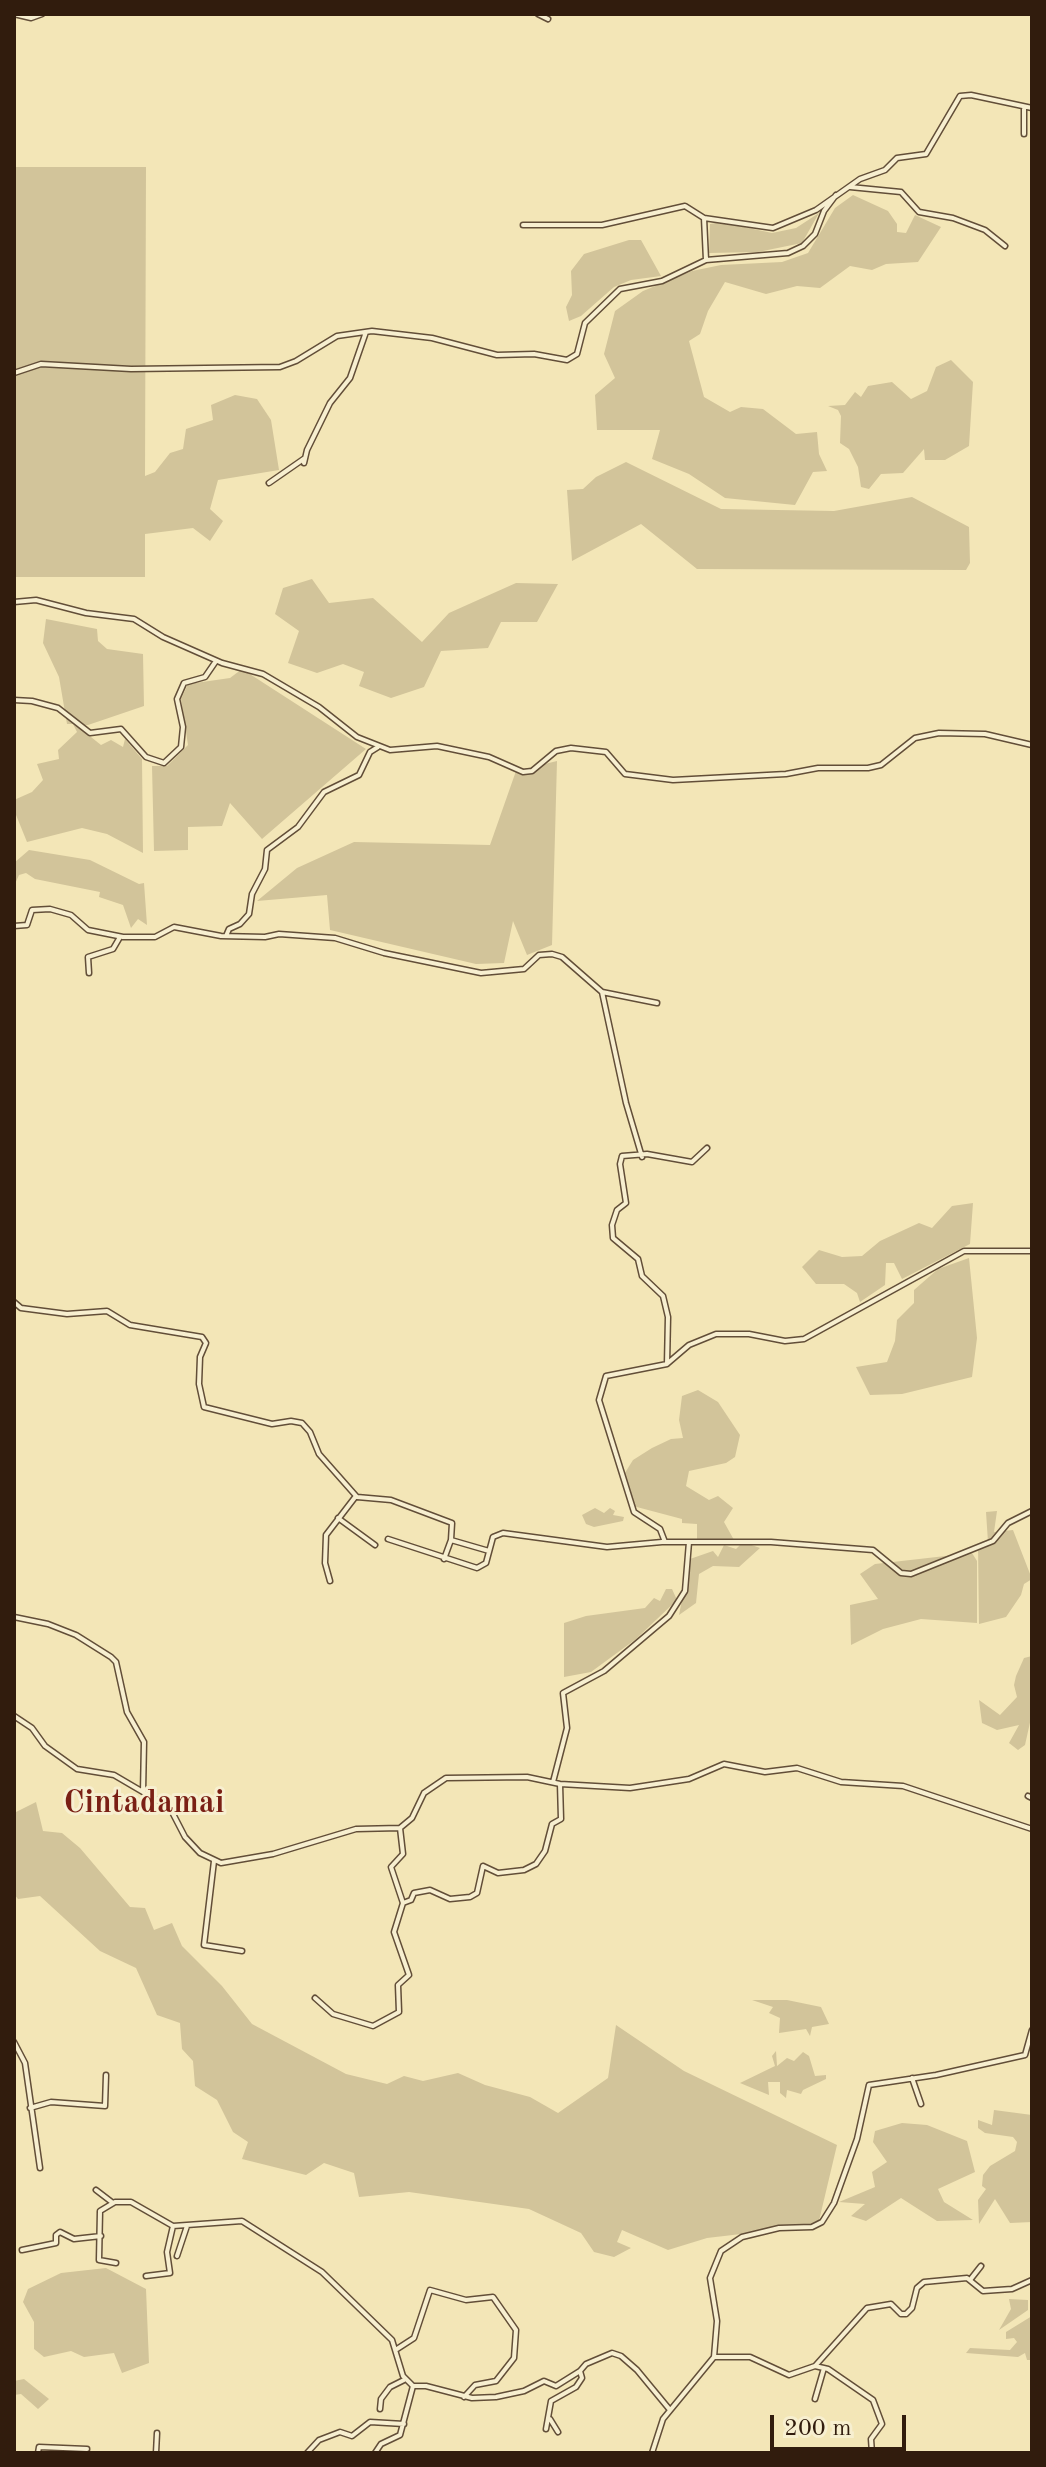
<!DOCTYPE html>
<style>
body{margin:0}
#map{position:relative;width:1046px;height:2467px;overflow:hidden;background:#f3e6b7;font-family:"Old Standard TT",serif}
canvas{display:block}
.frame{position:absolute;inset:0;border:16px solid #311c0d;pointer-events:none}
.scale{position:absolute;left:770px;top:2415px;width:136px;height:36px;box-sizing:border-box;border:4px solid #311c0d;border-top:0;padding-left:10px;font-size:24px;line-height:28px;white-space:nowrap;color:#311c0d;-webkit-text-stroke:6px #f7efd0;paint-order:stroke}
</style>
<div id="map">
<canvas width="1046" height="2467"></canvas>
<div class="frame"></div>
<div class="scale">200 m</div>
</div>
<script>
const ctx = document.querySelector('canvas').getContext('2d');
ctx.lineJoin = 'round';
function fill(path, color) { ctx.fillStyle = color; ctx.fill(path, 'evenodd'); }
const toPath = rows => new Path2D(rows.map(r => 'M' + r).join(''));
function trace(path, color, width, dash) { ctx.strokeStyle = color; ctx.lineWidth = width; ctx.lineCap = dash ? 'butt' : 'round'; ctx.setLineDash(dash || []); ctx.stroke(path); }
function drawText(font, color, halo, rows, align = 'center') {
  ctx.font = font + ' "Old Standard TT",serif'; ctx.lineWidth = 6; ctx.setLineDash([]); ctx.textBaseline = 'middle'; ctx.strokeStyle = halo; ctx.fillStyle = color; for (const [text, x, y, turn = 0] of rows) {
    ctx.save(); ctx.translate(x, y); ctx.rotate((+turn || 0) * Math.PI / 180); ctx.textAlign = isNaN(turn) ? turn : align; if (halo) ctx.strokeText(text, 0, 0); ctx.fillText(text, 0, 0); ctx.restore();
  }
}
fill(toPath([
 [14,167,146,167,145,476,155,472,170,453,183,449,186,429,213,420,211,405,235,395,257,399,271,420,279,470,218,480,210,509,223,521,210,541,193,528,145,534,145,577,14,577],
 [853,195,888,211,897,224,897,232,906,233,915,215,941,227,918,262,886,264,872,270,850,266,820,288,797,286,766,294,725,282,708,311,700,334,689,341,704,397,730,412,741,407,763,409,796,434,817,432,819,454,827,471,813,472,795,505,725,498,689,474,652,459,660,430,597,430,595,395,615,378,604,354,615,311,643,291,692,271,721,265,782,262,808,253,835,208],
 [819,213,802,243,758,252,709,253,710,224,721,222,772,233,796,228],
 [629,240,641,240,661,276,631,280,614,287,581,316,569,321,566,307,572,295,571,271,584,254],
 [951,360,973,382,969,446,945,460,925,460,924,449,903,473,881,474,869,489,861,487,858,467,849,449,840,443,841,416,838,410,828,406,845,405,855,392,861,397,868,386,892,382,911,399,927,391,936,367],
 [626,462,721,509,834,511,912,497,969,527,970,563,966,570,697,569,641,524,572,561,567,490,583,489,596,477],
 [312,579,329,603,373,598,422,642,449,613,516,583,558,584,537,622,501,622,488,648,441,651,424,687,391,698,359,686,364,672,343,664,317,673,288,663,299,631,275,614,283,588],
 [46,619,97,629,98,641,107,649,143,654,144,706,88,725,76,725,101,745,111,740,123,747,125,739,142,759,143,853,107,834,82,828,27,842,14,810,14,800,32,792,43,780,37,764,59,759,58,750,77,732,73,724,67,724,59,677,43,643],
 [242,669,366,749,262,839,230,803,222,826,188,827,188,850,154,851,152,766,167,766,188,745,181,699,188,684,230,678],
 [557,761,552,945,527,955,513,921,504,963,476,964,330,930,327,895,257,901,297,868,354,842,490,845,516,771],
 [29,850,90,860,139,884,144,883,147,925,138,919,131,928,123,905,99,897,100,892,35,879,26,873,19,875,14,886,14,863],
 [973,1203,970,1244,902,1279,894,1263,886,1263,885,1285,860,1302,857,1293,844,1284,816,1284,802,1267,819,1250,842,1257,862,1256,880,1241,919,1223,932,1228,952,1206],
 [969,1258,977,1338,972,1377,902,1394,870,1395,856,1367,887,1362,895,1341,897,1320,914,1303,914,1290,938,1269],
 [698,1390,718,1402,740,1435,735,1457,726,1463,689,1471,686,1486,709,1500,718,1496,733,1508,724,1522,734,1540,697,1540,697,1524,682,1523,682,1519,633,1506,623,1476,633,1460,652,1448,671,1439,683,1438,679,1420,682,1396],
 [595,1508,604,1513,610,1508,615,1511,613,1515,624,1517,623,1521,594,1527,586,1524,582,1515],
 [997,1511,994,1532,1013,1530,1032,1579,1024,1584,1021,1595,1006,1617,979,1624,978,1545,988,1542,986,1512],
 [743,1542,760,1548,739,1567,713,1566,699,1574,696,1603,679,1615,690,1559,713,1551,718,1557,724,1545,736,1549],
 [972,1553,977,1561,977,1623,921,1619,883,1629,851,1645,850,1605,878,1599,860,1574,875,1564],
 [666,1589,672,1589,677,1600,636,1639,591,1672,564,1677,564,1623,586,1616,645,1608,654,1598,660,1601],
 [1032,1656,1031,1718,1025,1745,1018,1750,1009,1743,1019,1725,997,1730,982,1723,979,1700,1000,1715,1017,1697,1014,1685,1016,1676,1024,1658],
 [36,1802,43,1831,62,1833,80,1848,130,1907,145,1908,154,1930,172,1923,182,1946,222,1986,252,2024,346,2074,387,2084,404,2076,423,2081,458,2073,485,2085,530,2097,558,2113,608,2078,616,2025,684,2071,837,2145,818,2225,707,2238,668,2250,622,2230,617,2242,631,2248,614,2257,594,2252,581,2233,529,2209,409,2192,359,2197,354,2173,324,2163,306,2175,242,2159,248,2142,233,2132,217,2100,195,2086,193,2061,182,2049,180,2023,157,2015,136,1968,100,1951,40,1896,18,1899,14,1894,14,1813],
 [752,2000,787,2000,821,2007,829,2024,812,2027,810,2036,806,2029,779,2033,780,2018,769,2013,773,2007],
 [776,2051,777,2066,787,2058,794,2061,803,2052,809,2056,815,2076,826,2075,826,2079,803,2090,801,2094,787,2090,786,2098,780,2093,780,2082,768,2082,769,2095,740,2083,775,2066,772,2056],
 [994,2110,1032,2115,1032,2222,1010,2223,995,2199,979,2224,978,2200,986,2189,982,2186,983,2175,990,2166,1015,2151,1017,2142,1013,2137,985,2133,978,2128,978,2120,992,2125],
 [902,2123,927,2125,967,2141,975,2172,938,2189,944,2202,973,2220,937,2221,901,2198,866,2221,851,2216,865,2204,839,2202,875,2187,872,2172,887,2162,873,2142,875,2131],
 [106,2268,146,2289,149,2363,122,2373,114,2353,84,2357,71,2351,44,2357,34,2349,34,2322,23,2302,28,2289,61,2273],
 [1009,2299,1028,2300,1028,2310,999,2330,1011,2309],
 [1032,2316,1032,2360,1027,2360,1025,2353,1018,2357,966,2353,970,2348,1010,2350,1017,2342,1014,2338,1006,2339,1006,2332],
 [24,2379,49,2399,38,2409,21,2394,14,2395,14,2381]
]), '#d2c49a');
const street = toPath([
 [14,14,31,18,42,14],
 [538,14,548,19],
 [1024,109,1024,134],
 [850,187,901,192,919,212,953,218,985,230,1005,246],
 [704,218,706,260],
 [523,225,602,225,685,206,704,218,773,228,816,210,860,179,885,170,897,158,926,154,960,96,971,95,1032,108],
 [14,373,41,364,131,369,280,367,296,361,337,336,372,331,432,338,497,355,534,354,567,360,577,354,585,323,620,289,662,281,706,260,788,253,803,246,815,234,824,211,836,195],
 [304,463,307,450,330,403,350,378,366,332],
 [269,483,305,458],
 [14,602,36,600,86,613,134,619,163,637,222,663,263,674,319,707,357,737,390,750,437,746,489,757,523,772,532,771,556,751,571,748,606,752,625,774,673,780,786,774,818,768,868,768,881,765,915,738,939,733,985,734,1032,745],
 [14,700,32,701,58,708,90,733,121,729,146,757,164,763,181,747,183,727,177,699,184,683,205,677,216,661],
 [14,926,27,925,32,910,50,909,71,915,88,930,123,937,155,937,174,927,221,936,265,937,279,934,335,938,384,953,481,973,524,969,539,955,552,954,562,957,602,992,657,1003],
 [226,936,229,929,240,924,249,914,252,894,265,869,267,850,298,827,324,792,359,775,370,752,378,747],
 [89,973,88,957,113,949,120,937],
 [602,992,626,1103,642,1157],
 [14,1302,21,1308,67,1314,107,1311,130,1325,202,1337,206,1343,200,1357,199,1384,204,1407,272,1424,291,1421,302,1423,310,1432,319,1454,357,1497,391,1500,452,1523,451,1540,489,1551],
 [668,1363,689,1345,716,1334,749,1334,785,1341,804,1339,964,1251,1032,1251],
 [338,1518,375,1545],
 [388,1539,477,1568,486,1563,493,1537,503,1533,607,1547,662,1542,771,1542,873,1550,901,1573,911,1574,993,1541,1008,1523,1032,1511],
 [665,1542,660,1529,634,1512,599,1400,606,1376,667,1364,668,1317,663,1296,642,1276,638,1259,613,1238,612,1225,617,1210,626,1203,620,1164,622,1156,647,1154,692,1162,707,1148],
 [444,1559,451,1540],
 [330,1581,325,1563,326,1535,356,1496],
 [14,1617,48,1624,76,1635,111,1657,116,1662,127,1712,144,1742,143,1792,170,1808,185,1837,200,1853,221,1863,273,1854,356,1829,400,1828,412,1818,424,1793,446,1778,527,1777,560,1784,630,1788,689,1779,724,1764,765,1772,797,1768,841,1782,903,1786,1032,1829],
 [14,1716,32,1728,45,1746,77,1769,114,1775,143,1792],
 [553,1782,567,1728,563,1693,604,1671,669,1616,685,1591,689,1542],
 [1028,1796,1032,1798],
 [400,1828,403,1854,391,1867,403,1903,411,1900,414,1893,430,1890,450,1899,470,1897,477,1893,483,1866,498,1873,524,1870,536,1864,545,1851,552,1824,561,1819,560,1784],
 [214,1861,204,1945,242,1951],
 [315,1998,333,2014,373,2026,399,2012,398,1985,409,1975,394,1932,403,1903],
 [14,2042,25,2063,40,2168],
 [912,2078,921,2104],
 [30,2108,51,2102,105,2106,106,2075],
 [96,2190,113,2203],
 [22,2250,56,2243,56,2235,60,2232,74,2239,101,2236],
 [177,2256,187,2226],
 [116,2263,99,2260,100,2211,115,2202,131,2202,173,2226,242,2221,322,2272,392,2340,403,2376,413,2386],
 [146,2276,170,2273,167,2252,173,2226],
 [970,2280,981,2266],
 [397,2349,414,2338,430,2290,466,2300,493,2297,516,2330,514,2358,496,2381,475,2385,464,2397],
 [714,2357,750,2357,789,2375,815,2366,867,2308,891,2304,901,2314,906,2314,912,2308,917,2288,924,2282,967,2278,983,2291,1012,2289,1032,2280],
 [815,2366,828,2369,873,2400,882,2424,871,2439,872,2453],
 [815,2399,824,2368],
 [380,2409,381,2399,390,2387,404,2380],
 [550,2419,558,2432],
 [546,2429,551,2401,576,2387,582,2378,580,2371,586,2364,612,2353,621,2356,637,2370,670,2410],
 [38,2453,39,2447,87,2449],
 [156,2453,157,2433],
 [307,2453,319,2440,340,2432,352,2436,370,2422,404,2424],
 [375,2453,381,2444,400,2435,413,2386,426,2386,472,2398,496,2397,524,2391,544,2381,556,2386,580,2371],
 [652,2453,663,2419,714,2357,717,2321,710,2278,721,2251,742,2237,779,2228,812,2227,822,2222,834,2203,857,2139,869,2085,936,2075,1025,2055,1032,2030]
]);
trace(street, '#624e38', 7);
trace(street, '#f7efd0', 4);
drawText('bold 32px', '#7a1f14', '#f7efd0', [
 ["Cintadamai",144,1804]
]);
</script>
